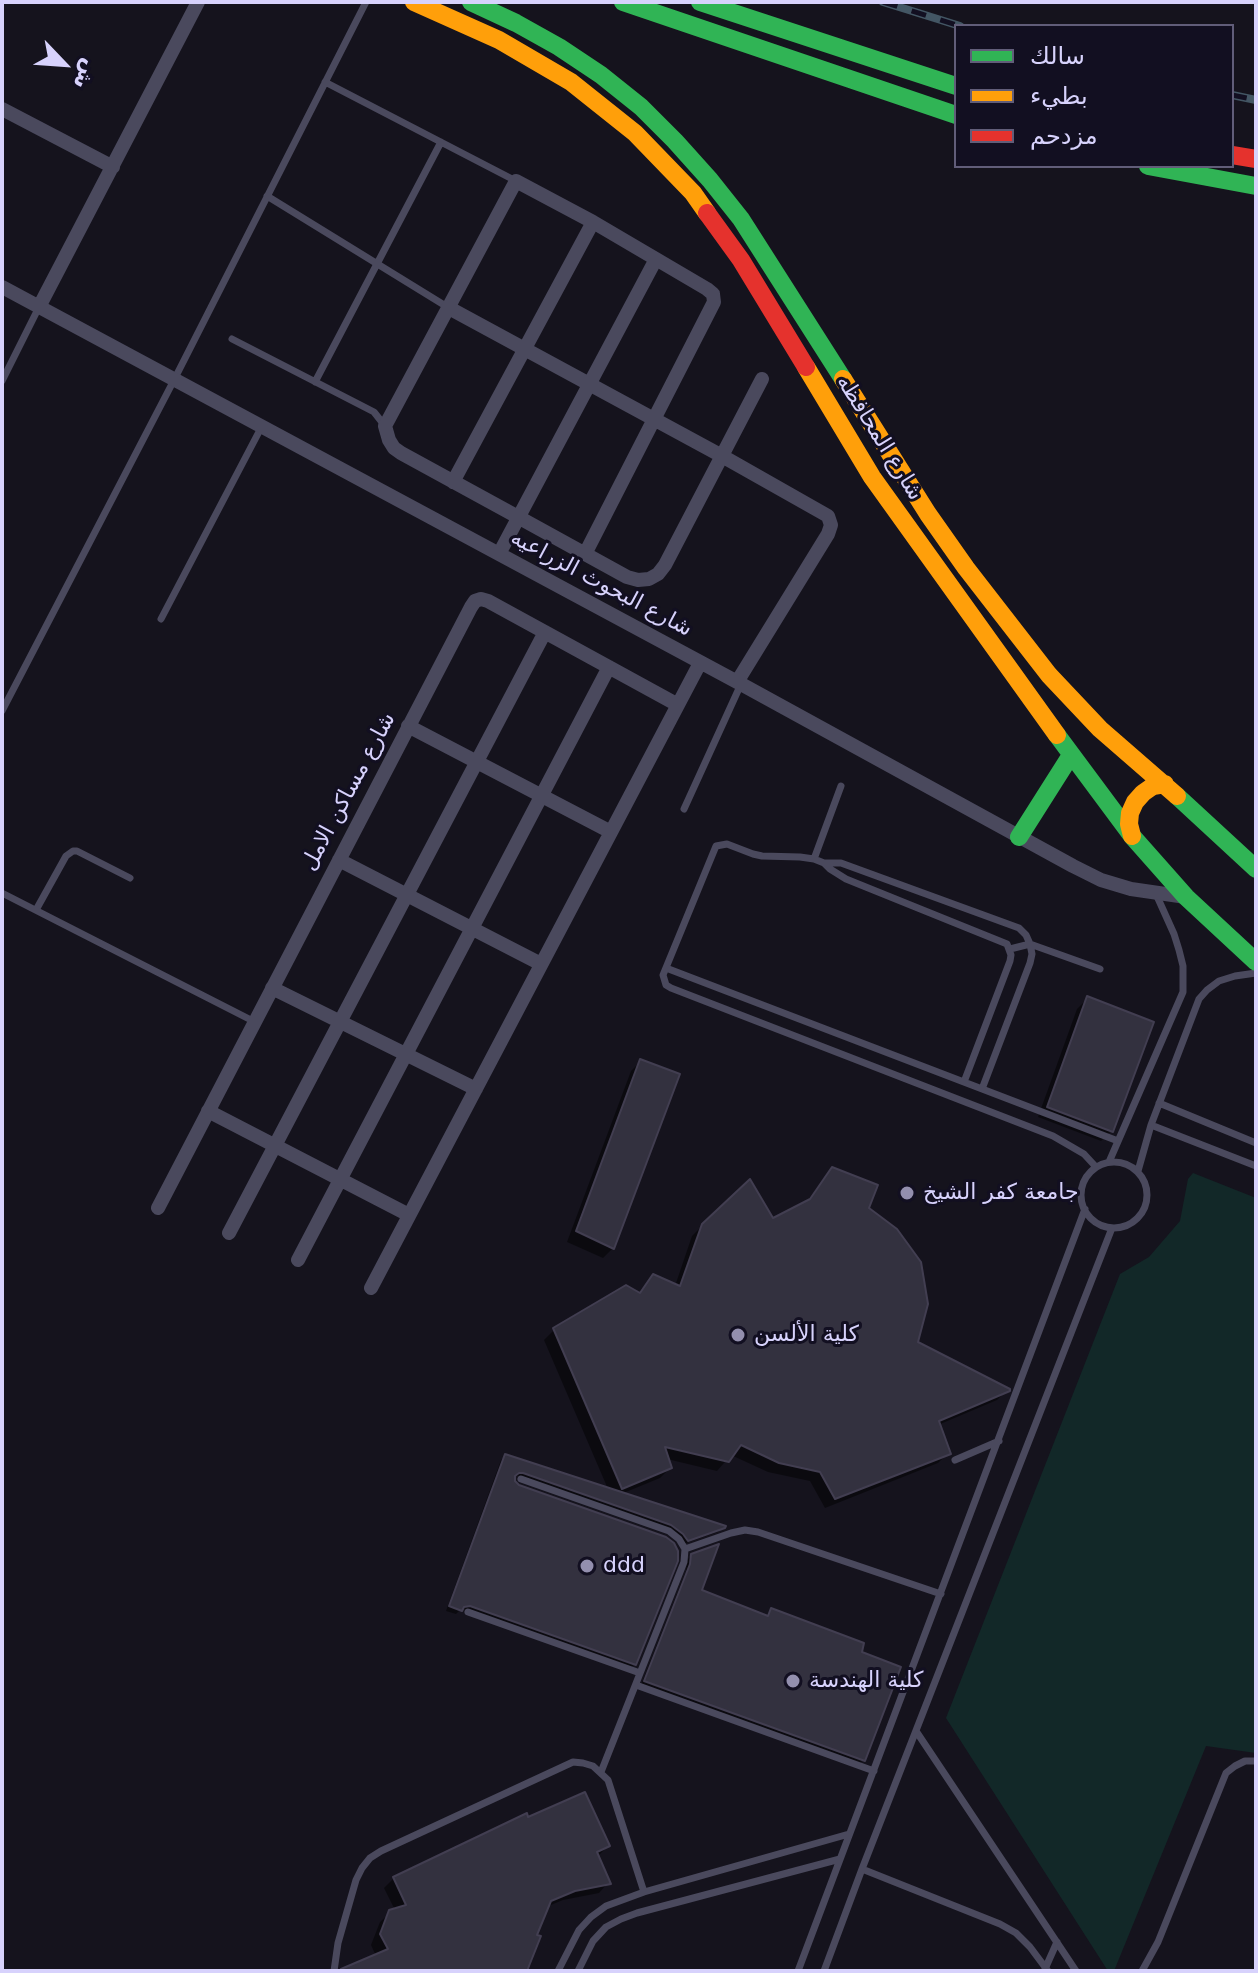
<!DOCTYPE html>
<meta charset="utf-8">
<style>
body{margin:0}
#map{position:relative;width:1258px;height:1973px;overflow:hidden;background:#15131d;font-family:"DejaVu Sans","Noto Sans Arabic",sans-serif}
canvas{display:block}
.frame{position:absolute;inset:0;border:4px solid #d7d2fc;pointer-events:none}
.legend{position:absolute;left:954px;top:24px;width:280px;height:144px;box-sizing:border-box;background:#120f21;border:2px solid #615d79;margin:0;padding:10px 14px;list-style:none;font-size:24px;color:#d7d2fc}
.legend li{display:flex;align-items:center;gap:16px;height:40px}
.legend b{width:40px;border:2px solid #615d79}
.north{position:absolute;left:24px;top:24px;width:80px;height:80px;-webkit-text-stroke:6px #120f21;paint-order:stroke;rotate:115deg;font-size:22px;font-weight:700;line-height:32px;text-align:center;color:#d7d2fc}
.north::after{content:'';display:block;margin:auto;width:28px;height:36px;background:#d7d2fc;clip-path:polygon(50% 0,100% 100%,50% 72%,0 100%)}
</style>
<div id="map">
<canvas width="1258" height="1973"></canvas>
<div class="frame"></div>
<ul class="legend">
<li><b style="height:10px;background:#30b455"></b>سالك</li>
<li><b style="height:10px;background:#ff9f0a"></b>بطيء</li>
<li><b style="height:10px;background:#e5322d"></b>مزدحم</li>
</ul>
<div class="north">ش</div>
</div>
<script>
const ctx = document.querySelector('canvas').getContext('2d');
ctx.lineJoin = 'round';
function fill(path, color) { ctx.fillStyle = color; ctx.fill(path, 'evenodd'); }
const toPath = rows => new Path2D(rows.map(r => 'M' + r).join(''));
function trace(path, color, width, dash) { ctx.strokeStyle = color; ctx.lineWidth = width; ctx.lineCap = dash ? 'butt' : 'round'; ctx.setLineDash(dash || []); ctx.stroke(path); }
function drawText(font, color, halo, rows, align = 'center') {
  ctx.font = font + ' "DejaVu Sans","Noto Sans Arabic",sans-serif'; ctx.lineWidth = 6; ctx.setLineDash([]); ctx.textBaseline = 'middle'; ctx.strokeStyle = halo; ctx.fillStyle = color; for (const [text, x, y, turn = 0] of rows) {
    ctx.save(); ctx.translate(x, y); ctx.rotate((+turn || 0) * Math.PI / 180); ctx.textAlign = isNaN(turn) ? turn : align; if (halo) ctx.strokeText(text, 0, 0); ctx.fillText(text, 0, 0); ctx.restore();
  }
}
fill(toPath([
 [1193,1173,1256,1198,1256,1753,1206,1746,1114,1971,1108,1971,946,1718,1120,1274,1149,1257,1180,1221,1188,1179]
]), '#122828');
fill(toPath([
 [1087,999,1111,1131,1101,1141,1038,1117,1077,1009],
 [641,1061,613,1248,603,1258,567,1242,631,1071],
 [833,1169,866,1209,915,1343,1007,1390,997,1400,938,1425,948,1453,938,1463,825,1508,810,1481,768,1472,731,1455,717,1471,667,1459,670,1468,660,1478,621,1494,723,1527,718,1532,683,1544,667,1529,518,1476,513,1476,513,1482,635,1664,630,1668,465,1609,460,1610,456,1614,446,1611,501,1460,506,1456,608,1489,544,1340,554,1330,638,1294,653,1276,675,1286,692,1236,703,1225,772,1221,806,1203,823,1179],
 [692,1555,699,1592,766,1618,772,1611,863,1760,859,1764,641,1685,686,1571,687,1560],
 [527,1820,608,1846,597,1857,608,1883,599,1893,563,1900,546,1907,525,1971,352,1971,376,1956,371,1945,380,1922,391,1912,395,1910,384,1888,394,1878]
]), '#0007');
const building = toPath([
 [1087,996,1154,1022,1113,1132,1047,1107,1087,996],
 [640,1059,680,1074,614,1249,576,1231,640,1059],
 [832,1167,878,1185,869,1208,897,1229,921,1262,928,1304,918,1342,1010,1389,1010,1391,939,1421,951,1454,835,1499,820,1472,779,1463,741,1445,729,1462,665,1447,672,1468,622,1489,553,1328,626,1285,640,1293,653,1274,680,1286,702,1224,750,1179,773,1218,810,1199,832,1167],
 [505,1454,726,1526,725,1528,688,1541,683,1534,671,1525,523,1473,519,1473,515,1476,515,1481,519,1485,666,1537,674,1543,678,1551,678,1561,636,1665,470,1606,464,1607,462,1611,449,1606,505,1454],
 [719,1544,702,1590,768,1616,771,1608,864,1643,862,1652,901,1667,865,1761,644,1681,690,1564,691,1554,719,1544],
 [585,1792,610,1846,597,1852,611,1884,575,1891,551,1901,537,1935,541,1936,527,1971,341,1971,341,1969,388,1949,380,1934,389,1910,406,1905,393,1877,527,1813,528,1817,585,1792]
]);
fill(building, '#33313f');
trace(building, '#423e51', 2);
trace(toPath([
 [325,82,516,181],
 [267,196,449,308],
 [232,339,374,412,385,426],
 [2,381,39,307],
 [315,382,441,142],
 [161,619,262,426],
 [2,711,174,380,366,2],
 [684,809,741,684],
 [814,859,841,786],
 [824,863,830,869,846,879,1007,944,1011,955,1010,961,964,1082],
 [2,893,255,1022],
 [36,910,66,856,73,851,77,851,130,878],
 [1010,949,1030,944,1100,969],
 [666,968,1118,1141],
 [982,1089,1030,963,1032,954,1030,944,1026,935,1019,928,841,863,824,863,814,859,800,857,762,856,753,854,727,844,716,846,663,975,666,985,671,988,1053,1136,1084,1154,1096,1167],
 [1159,1103,1256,1143],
 [1151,1125,1256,1166],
 [1109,1162,1183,992,1183,966,1179,950,1174,934,1156,894],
 '1081 1195a33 33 0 1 1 66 0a33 33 0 1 1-66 0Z',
 [1138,1171,1151,1125,1199,999,1207,990,1219,981,1235,976,1256,973],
 [955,1460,999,1441],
 [521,1479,669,1531,679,1539,685,1549,684,1562,601,1772],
 [685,1549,731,1533,745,1530,758,1532,941,1594],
 [468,1612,640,1673],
 [636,1685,874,1771],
 [916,1731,1076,1971],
 [862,1869,1000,1924,1016,1933,1030,1947,1048,1971],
 [1045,1969,1057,1942],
 [334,1971,338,1943,356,1880,362,1868,370,1858,381,1851,573,1762,583,1763,593,1766,608,1780,644,1892],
 [558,1971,579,1930,591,1917,606,1906,644,1892,849,1834],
 [578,1971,593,1941,606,1927,621,1919,637,1913,840,1859],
 [798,1971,1085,1209],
 [824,1971,862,1869,1112,1228],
 [1142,1971,1158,1942,1226,1773,1235,1766,1245,1761,1256,1761]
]), '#4a495d', 7);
trace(toPath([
 [2,109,113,167],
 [2,287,741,684,1073,866,1101,880,1131,889,1186,897],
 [39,307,198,2],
 [449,308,722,456,828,516,831,525,828,534,737,682],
 [453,482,593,222],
 [499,554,656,259],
 [585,554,714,302,713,294,707,289,593,222,516,181,385,426,389,440,394,448,401,453,518,517,627,577,638,580,649,579,658,574,665,565,762,379],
 [408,726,611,832],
 [339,860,541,964],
 [272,988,476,1089],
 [208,1111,409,1215],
 [158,1208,471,607,475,601,481,599,488,601,678,705],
 [229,1233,545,632],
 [298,1260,609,667],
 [371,1288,700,663]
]), '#4a495d', 14);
trace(toPath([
 [471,2,516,23,559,47,601,75,641,107,675,141,710,180,741,219,843,379],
 [623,2,956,115],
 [700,2,956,86],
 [1148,166,1256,186],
 [1057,735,1132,836,1186,897,1256,962],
 [1177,796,1256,869],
 [1019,837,1071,755]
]), '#30b455', 18);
trace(toPath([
 [414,2,499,40,571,82,635,133,693,193,707,213],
 [806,367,872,477,1057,735],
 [843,379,928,514,966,568,1049,675,1100,729,1177,796],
 [1132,836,1129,824,1130,813,1135,802,1143,793,1153,786,1165,784]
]), '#ff9f0a', 18);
trace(toPath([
 [1232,155,1256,159],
 [707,213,741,260,806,367]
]), '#e5322d', 18);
const rail = toPath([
 [883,2,960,26],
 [1232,95,1256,100]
]);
trace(rail, '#435664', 8);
trace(rail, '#120f21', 5, [15]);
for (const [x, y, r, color] of [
 [907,1193,8,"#938fae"],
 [738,1335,8,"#938fae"],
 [587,1566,8,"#938fae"],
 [793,1681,8,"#938fae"]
]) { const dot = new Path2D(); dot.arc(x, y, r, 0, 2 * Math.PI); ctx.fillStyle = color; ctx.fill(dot); trace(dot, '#120f21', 3); }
drawText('22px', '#d7d2fc', '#120f21', [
 ["شارع المحافظه",879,438,58],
 ["شارع البحوث الزراعيه",601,584,28],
 ["شارع مساكن الامل",349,792,-62]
]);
drawText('22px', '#d7d2fc', '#120f21', [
 ["جامعة كفر الشيخ",923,1193],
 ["كلية الألسن",754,1335],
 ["ddd",603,1566],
 ["كلية الهندسة",809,1681]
], 'left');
</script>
